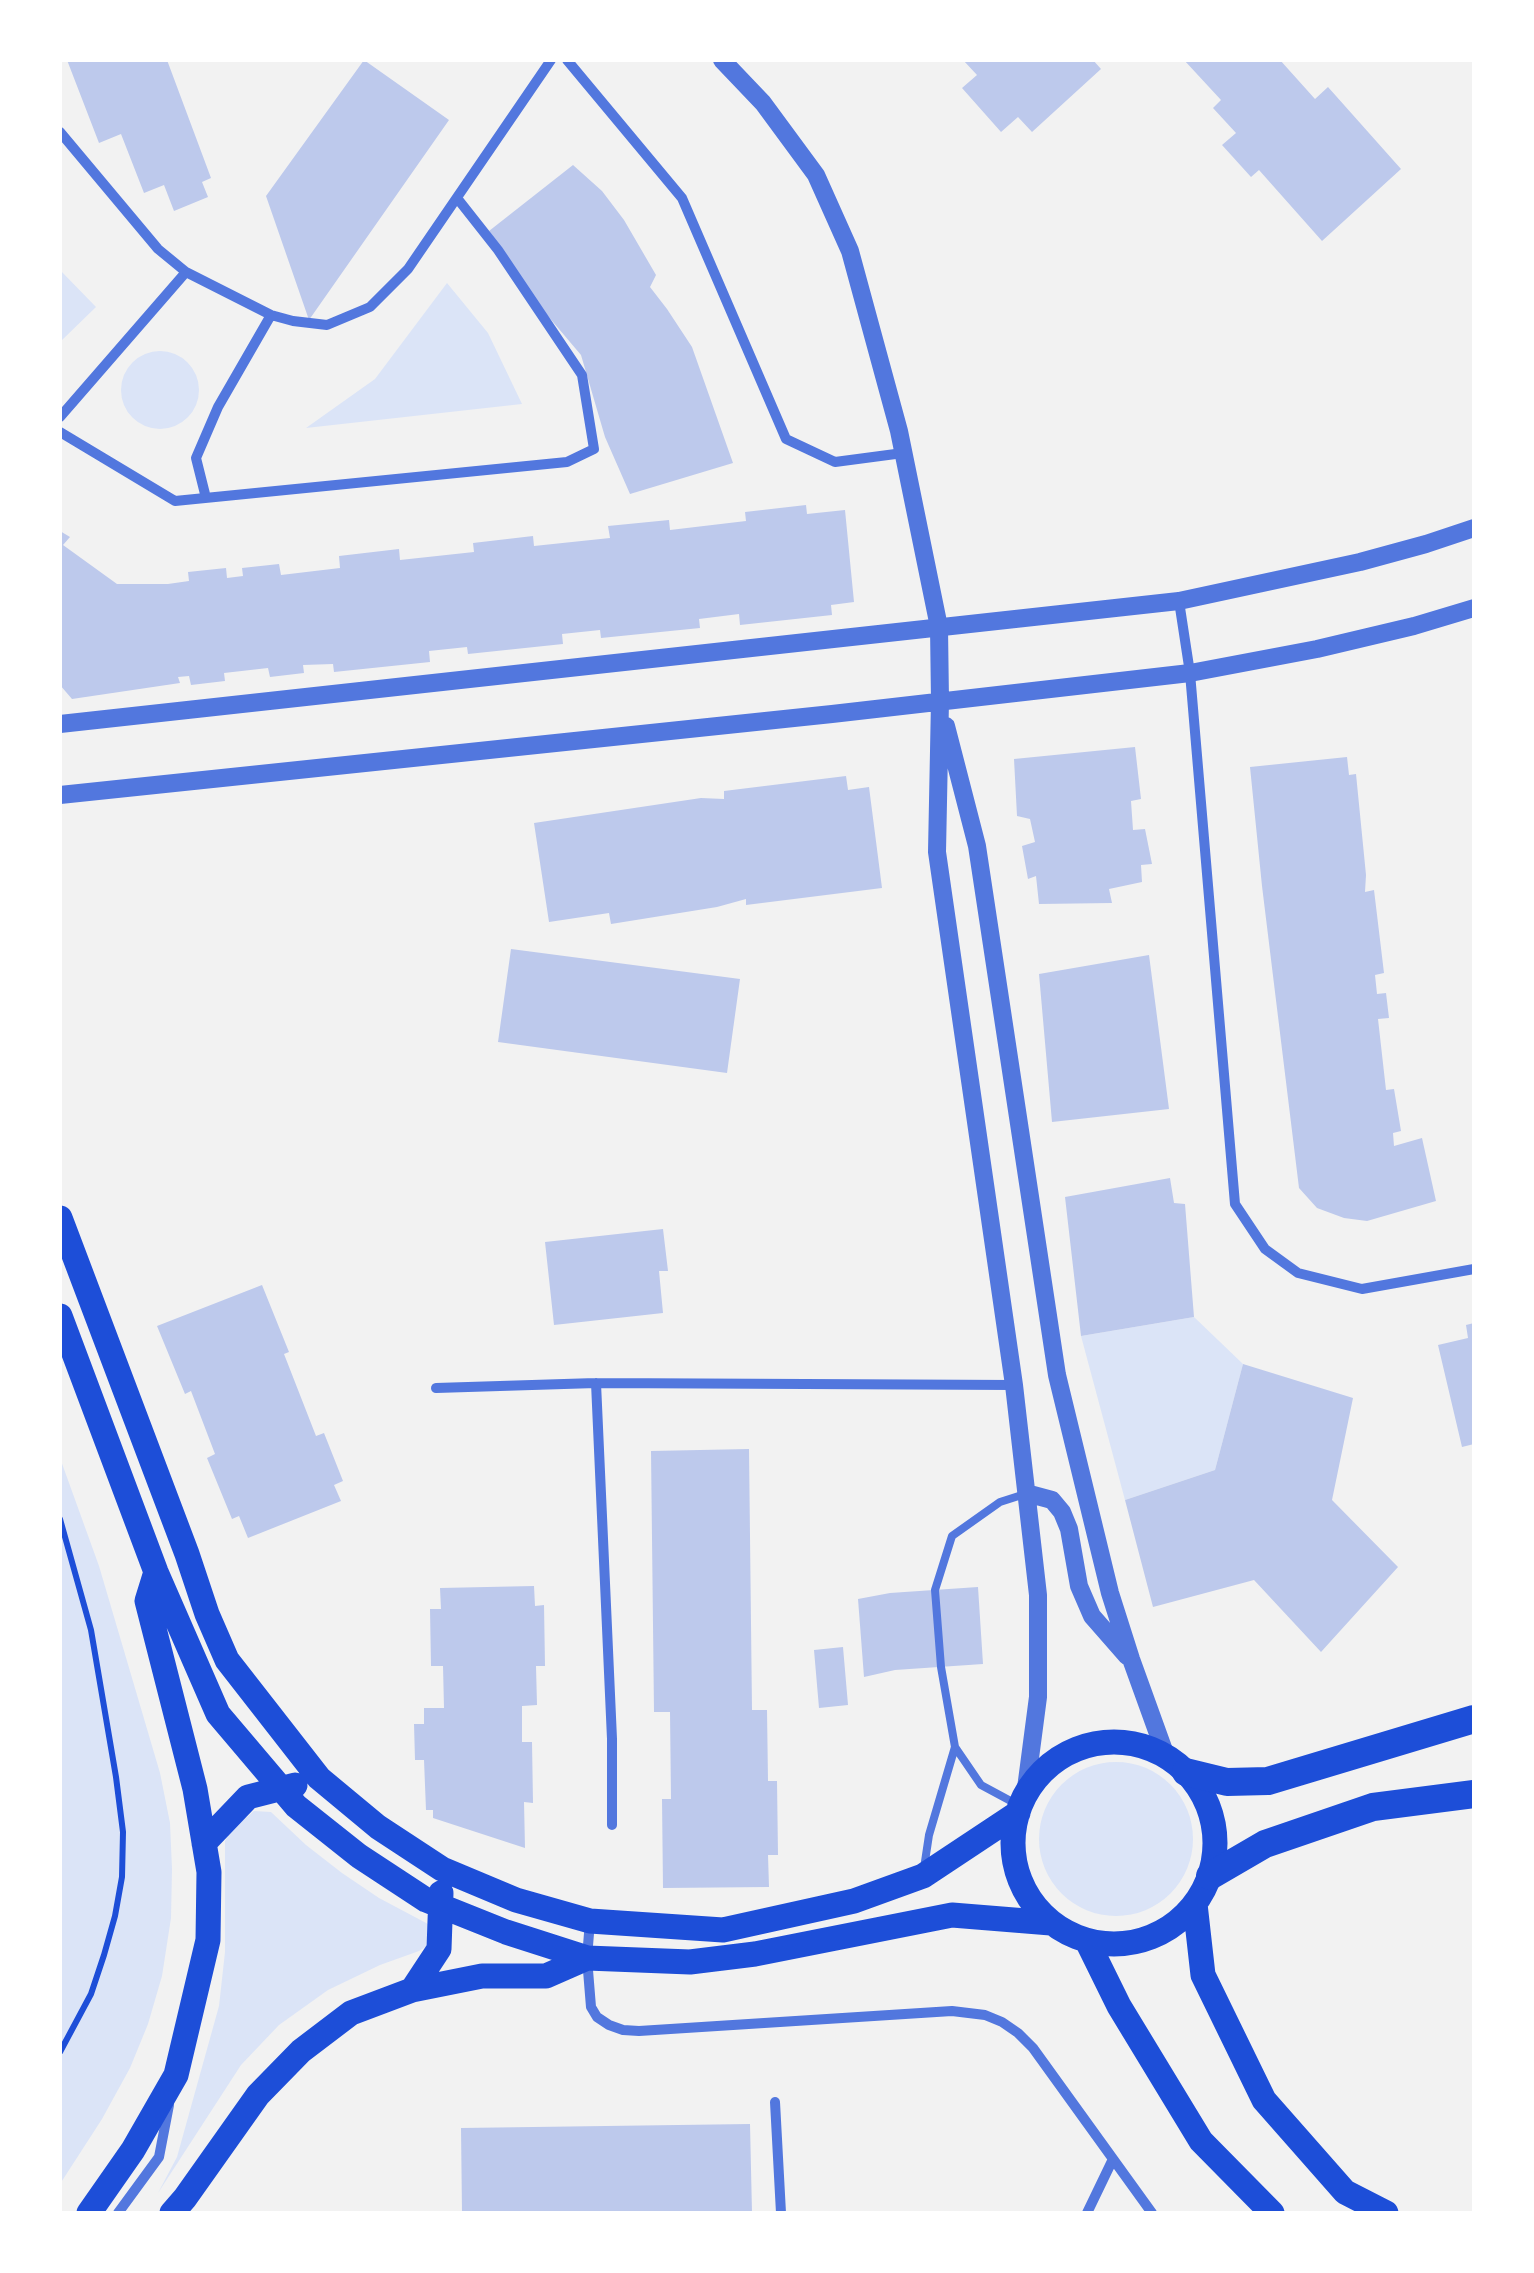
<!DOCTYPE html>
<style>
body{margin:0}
#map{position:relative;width:1534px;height:2273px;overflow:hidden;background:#f2f2f2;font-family:Jost,sans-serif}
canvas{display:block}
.frame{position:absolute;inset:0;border:62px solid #fff;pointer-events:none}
</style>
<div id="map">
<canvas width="1534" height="2273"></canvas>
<div class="frame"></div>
</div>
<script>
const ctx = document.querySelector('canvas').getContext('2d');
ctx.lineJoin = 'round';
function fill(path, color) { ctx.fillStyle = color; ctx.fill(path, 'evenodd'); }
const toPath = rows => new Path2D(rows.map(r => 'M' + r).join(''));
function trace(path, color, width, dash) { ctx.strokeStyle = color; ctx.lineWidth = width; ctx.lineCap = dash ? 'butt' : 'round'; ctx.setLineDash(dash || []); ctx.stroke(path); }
fill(toPath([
 [60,270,96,307,60,342],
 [447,283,488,333,522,404,306,428,375,379],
 '121 390a39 39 0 1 1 78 0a39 39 0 1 1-78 0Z',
 [1194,1317,1243,1364,1215,1470,1125,1500,1081,1336],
 [60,1458,99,1566,160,1773,170,1823,172,1869,171,1918,162,1976,148,2024,130,2068,102,2119,60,2184],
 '1039 1839a77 77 0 1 1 154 0a77 77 0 1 1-154 0Z',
 [254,1811,271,1812,306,1845,342,1873,379,1898,428,1924,427,1946,419,1951,380,1965,328,1990,279,2025,241,2065,158,2193,177,2157,219,2006,225,1952,225,1841,230,1831]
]), '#dbe4f7');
fill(toPath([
 [67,60,167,60,211,178,202,182,208,197,174,211,164,185,144,193,121,134,99,143],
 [364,60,449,120,309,320,266,196],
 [963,60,1093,60,1101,69,1032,132,1018,117,1001,132,962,88,977,75],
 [1184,60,1280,60,1315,99,1328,87,1401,169,1322,241,1259,170,1251,177,1222,145,1236,133,1213,108,1221,100],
 [573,165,602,191,624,220,656,275,650,287,667,309,692,347,733,463,630,494,605,437,581,355,542,309,489,231],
 [806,505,807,514,845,510,854,602,831,605,832,615,740,625,739,614,699,619,700,628,601,638,600,630,562,634,563,644,468,654,467,647,429,651,430,662,334,672,333,664,303,665,304,673,270,677,268,668,224,673,225,681,191,685,189,676,178,677,180,683,72,699,60,685,60,531,70,537,63,545,117,584,168,584,189,581,188,572,226,568,227,578,243,576,242,568,279,564,281,575,340,568,339,556,399,549,400,560,474,552,473,543,533,536,534,546,610,538,608,526,669,520,670,530,746,521,745,512],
 [1135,747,1141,799,1131,801,1133,830,1145,829,1152,864,1141,865,1142,882,1109,889,1112,903,1039,904,1036,876,1028,879,1022,846,1035,842,1030,819,1017,816,1014,759],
 [1347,757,1349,775,1356,774,1366,875,1365,892,1374,890,1384,973,1375,975,1377,994,1386,993,1389,1018,1378,1019,1386,1090,1394,1089,1401,1131,1393,1133,1394,1146,1422,1138,1436,1201,1367,1221,1344,1218,1317,1208,1299,1188,1262,886,1250,767],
 [846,776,848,790,869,787,882,888,746,905,746,899,717,907,611,924,609,913,549,922,534,823,701,798,724,799,724,791],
 [511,949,740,979,727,1073,498,1042],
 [1149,955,1169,1109,1052,1122,1039,974],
 [1170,1178,1174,1203,1185,1204,1194,1317,1081,1336,1065,1197],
 [663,1229,668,1271,659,1271,663,1313,554,1325,545,1242],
 [262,1285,289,1352,284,1354,316,1436,324,1433,343,1481,334,1485,341,1501,248,1538,239,1516,232,1519,207,1458,215,1454,191,1391,185,1394,157,1326],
 [1474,1323,1474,1444,1462,1447,1438,1345,1468,1338,1466,1325],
 [1243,1364,1353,1398,1332,1500,1398,1567,1321,1652,1254,1580,1153,1607,1125,1500,1215,1470],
 [749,1449,752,1710,767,1710,768,1781,777,1781,778,1855,768,1855,769,1887,663,1888,662,1799,671,1799,670,1712,654,1712,651,1451],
 [534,1586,535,1606,544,1605,545,1666,536,1666,537,1705,522,1706,522,1742,532,1742,533,1803,524,1802,525,1848,433,1818,433,1810,426,1810,424,1760,415,1760,414,1724,424,1724,424,1708,444,1708,443,1666,431,1666,430,1609,441,1609,440,1588],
 [978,1587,983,1664,895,1670,864,1677,858,1599,890,1593],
 [843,1647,848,1705,819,1708,814,1650],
 [750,2124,752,2213,462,2213,461,2128]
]), '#bdc9ec');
trace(toPath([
 [60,1519,91,1630,116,1777,123,1832,122,1877,115,1916,104,1955,91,1994,60,2052]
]), '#1d4ed8', 6);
trace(toPath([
 [1020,1806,981,1785,955,1747,941,1667,935,1590,952,1536,1000,1502,1025,1494],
 [924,1868,929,1835,955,1747]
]), '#5277de', 8);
trace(toPath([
 [567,60,682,198,786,439,835,462,903,453],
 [60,132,158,249,186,272,271,315,293,321,327,325,370,307,408,269,551,60],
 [60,417,186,272],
 [60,432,175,501,567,462,594,449,582,375,498,250,457,198],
 [206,498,196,458,218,407,271,315],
 [1179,601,1190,673,1235,1204,1265,1249,1298,1273,1362,1289,1474,1269],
 [596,1383,612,1739,612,1825],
 [436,1388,596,1383,1014,1385],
 [590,1921,587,1958,591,2007,597,2017,609,2025,623,2030,639,2031,952,2011,985,2015,1002,2022,1018,2033,1033,2048,1152,2213],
 [775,2102,781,2213],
 [118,2213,159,2157,169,2105],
 [1087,2213,1113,2159]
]), '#5277de', 10);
trace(toPath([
 [722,60,763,103,816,175,850,251,899,431,939,627,940,701,937,852,1014,1385,1038,1595,1038,1697,1025,1796],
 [60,724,1179,601,1360,562,1426,544,1474,528],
 [946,726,977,846,1057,1375,1110,1593,1131,1659,1166,1756],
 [60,795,832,714,1190,673,1317,649,1414,626,1474,608],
 [1026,1493,1052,1500,1062,1512,1069,1529,1079,1586,1092,1616,1127,1656]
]), '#5277de', 18);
trace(toPath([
 [60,1218,187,1554,207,1614,227,1660,319,1778,378,1827,442,1869,516,1900,590,1921,723,1930,854,1901,923,1876,1018,1813],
 [60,1316,156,1572,218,1714,296,1806,359,1856,426,1900,506,1932,587,1958,690,1962,755,1954,952,1915,1051,1923],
 '1013 1843a101 101 0 1 1 202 0a101 101 0 1 1-202 0Z',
 [204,1843,248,1797,295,1785],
 [1195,1904,1203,1975,1264,2100,1345,2192,1386,2213],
 [1087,1941,1119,2006,1201,2141,1272,2213],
 [412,1990,439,1949,441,1893],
 [89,2213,133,2150,176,2075,208,1940,209,1872,195,1789,147,1601,156,1572],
 [172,2213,185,2198,258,2095,301,2051,351,2013,412,1990,482,1976,546,1976,587,1958]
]), '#1d4ed8', 25);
trace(toPath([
 [1186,1772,1227,1782,1268,1781,1474,1719],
 [1210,1876,1265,1844,1373,1807,1474,1794]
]), '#1d4ed8', 28);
</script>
